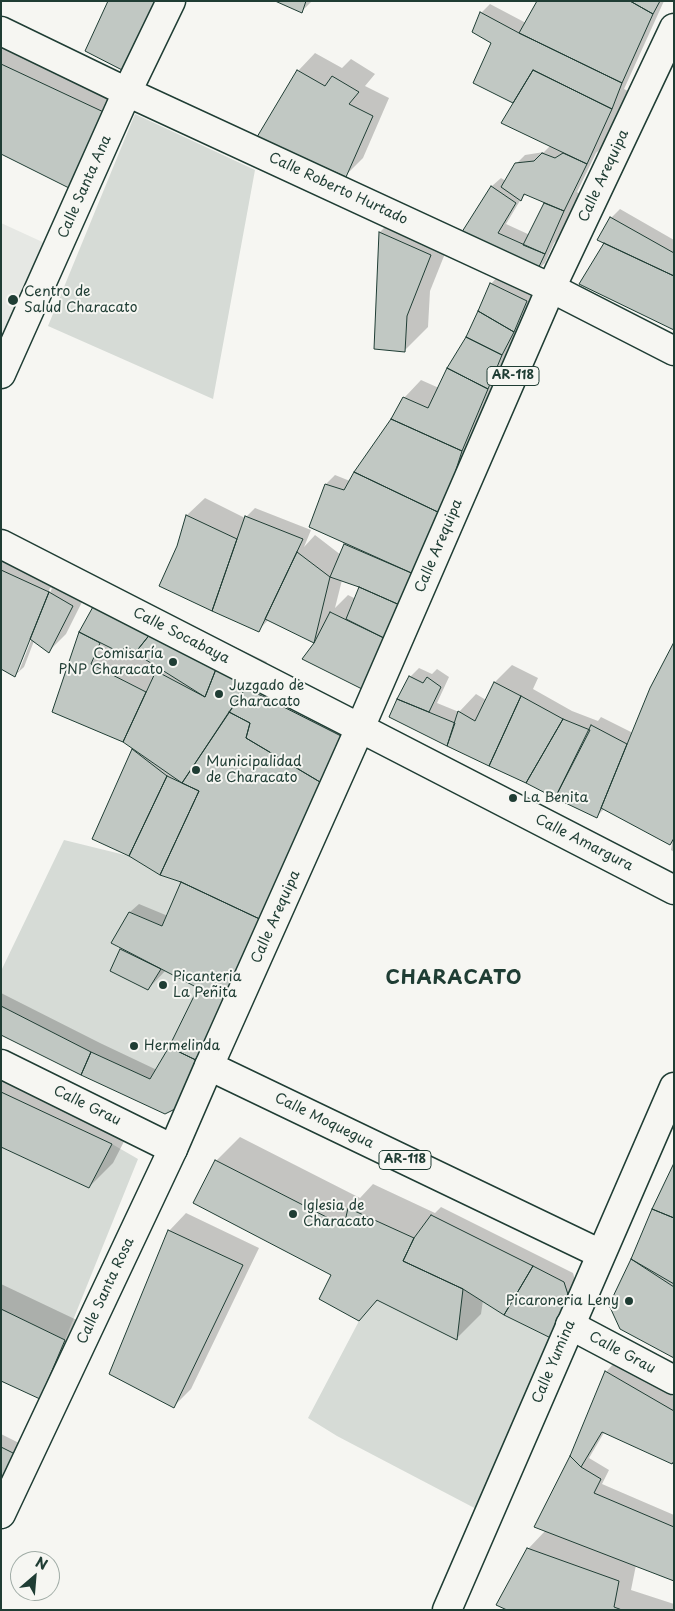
<!DOCTYPE html>
<meta charset="utf-8">
<style>
body{margin:0}
#map{position:relative;width:675px;height:1611px;overflow:hidden;background:#f6f6f2;font-family:"Playpen Sans",sans-serif}
canvas{display:block}
.frame{position:absolute;inset:0;border:2px solid #1f3d34;pointer-events:none}
.north{position:absolute;left:10px;top:1551px;width:50px;height:50px;box-sizing:border-box;background:#f6f6f2;border:1px solid #a0aca6;border-radius:50%;rotate:27deg;font-size:14px;font-weight:700;line-height:20px;text-align:center;color:#1f3d34}
.north::after{content:'';display:block;margin:auto;width:18px;height:22px;background:#1f3d34;clip-path:polygon(50% 0,100% 100%,50% 72%,0 100%)}
</style>
<div id="map">
<canvas width="675" height="1611"></canvas>
<div class="frame"></div>
<div class="north">N</div>
</div>
<script>
const ctx = document.querySelector('canvas').getContext('2d');
ctx.lineJoin = 'round';
function fill(path, color) { ctx.fillStyle = color; ctx.fill(path, 'evenodd'); }
const toPath = rows => new Path2D(rows.map(r => 'M' + r).join(''));
function trace(path, color, width, dash) { ctx.strokeStyle = color; ctx.lineWidth = width; ctx.lineCap = dash ? 'butt' : 'round'; ctx.setLineDash(dash || []); ctx.stroke(path); }
function drawText(font, color, halo, rows, align = 'center') {
  ctx.font = font + ' "Playpen Sans",sans-serif'; ctx.lineWidth = 4; ctx.setLineDash([]); ctx.textBaseline = 'middle'; ctx.strokeStyle = halo; ctx.fillStyle = color; for (const [text, x, y, turn = 0] of rows) {
    ctx.save(); ctx.translate(x, y); ctx.rotate((+turn || 0) * Math.PI / 180); ctx.textAlign = isNaN(turn) ? turn : align; if (halo) ctx.strokeText(text, 0, 0); ctx.fillText(text, 0, 0); ctx.restore();
  }
}
fill(toPath([
 [1,223,49,245,1,355]
]), '#e6e8e4');
fill(toPath([
 [135,114,255,170,213,399,48,326],
 [64,840,129,856,160,875,181,882,162,926,130,912,112,943,120,949,111,971,148,990,161,969,198,988,169,1047,150,1079,91,1052,1,1006,1,971],
 [112,1144,138,1159,65,1340,1,1309,1,1147,89,1188],
 [463,1289,504,1315,561,1343,484,1513,337,1436,308,1418,359,1321,377,1300,457,1339]
]), '#d6dbd6');
fill(toPath([
 [278,1,312,1,302,11],
 [538,1,664,1,624,89,628,91,604,145,596,153,577,192,580,194,562,235,554,243,545,263,536,271,462,235,492,186,501,178,506,181,516,164,525,155,544,152,551,145,517,97,512,102,493,43,474,31,481,13,490,4,526,23],
 [527,193,546,202,530,235,506,224,521,199],
 [1,29,133,91,74,190,1,152],
 [315,53,342,68,351,59,375,74,365,86,389,98,363,158,346,175,298,71],
 [404,208,454,231,430,291,428,327,404,351,375,348,380,232],
 [620,209,674,240,674,329,605,243,611,218],
 [499,275,535,292,500,370,504,372,383,672,316,642,269,619,258,631,215,606,212,610,178,546,187,515,205,498,245,518,255,508,311,530,304,547,315,535,341,555,345,543,310,526,326,484,335,475,350,481,392,420,404,398,421,380,439,388,467,338,491,284],
 [342,580,361,586,356,599,348,595,335,608],
 [1,544,89,588,66,634,49,651,34,641,24,667,15,675,1,667],
 [50,588,52,588,19,671,16,670],
 [170,616,267,662,262,670,359,720,188,1097,1,1033,1,993,100,1043,157,1070,200,988,166,970,148,989,112,970,123,948,113,943,130,912,139,904,168,916,183,881,93,838,134,748,123,741,53,712,80,632],
 [674,645,674,852,671,850,672,844,605,808,597,816,390,716,410,677,419,668,432,674,437,669,449,677,437,703,459,712,476,694,486,700,495,682,512,665,538,678,533,689,572,711,598,721,601,717,633,733],
 [1,1057,135,1120,113,1163,89,1187,1,1145],
 [240,1137,360,1198,373,1184,435,1213,441,1207,573,1273,580,1298,483,1300,481,1314,457,1338,378,1300,359,1319,333,1275,216,1161],
 [674,1166,674,1357,610,1305,632,1260],
 [186,1213,259,1248,191,1389,174,1406,169,1231],
 [1,1284,81,1322,57,1380,40,1398,1,1379],
 [614,1363,674,1397,674,1463,605,1431,589,1458,609,1470,602,1484,674,1515,674,1579,636,1565,631,1590,674,1604,674,1610,510,1610,528,1549,546,1530,571,1456,606,1372],
 [1,1434,25,1446,1,1497]
]), '#0003');
const building = toPath([
 [108,1,157,1,126,72,85,51,108,1],
 [275,1,306,1,302,13,275,1],
 [537,1,630,1,653,14,622,83,519,33,537,1],
 [630,1,660,1,653,14,630,1],
 [480,12,519,33,622,83,612,109,533,70,513,103,473,83,491,43,472,32,480,12],
 [1,64,110,115,75,191,1,154,1,64],
 [297,70,325,86,332,76,359,92,349,104,373,116,346,177,257,137,297,70],
 [533,70,612,109,587,164,501,123,533,70],
 [542,153,555,158,563,153,587,164,564,211,524,194,521,201,501,187,515,163,534,161,542,153],
 [491,186,516,203,498,233,545,254,536,273,460,235,491,186],
 [544,203,564,211,545,254,523,245,544,203],
 [610,217,674,253,674,276,597,240,610,217],
 [379,232,431,255,407,316,405,352,374,349,379,232],
 [604,243,674,276,674,330,579,284,604,243],
 [490,283,527,301,514,332,478,311,490,283],
 [478,311,514,332,502,355,466,337,478,311],
 [466,337,502,355,488,389,447,368,466,337],
 [447,368,488,389,462,451,391,419,403,397,428,408,447,368],
 [391,419,462,451,442,514,354,472,391,419],
 [354,472,442,514,416,575,309,527,325,484,344,490,354,472],
 [186,515,237,539,212,611,159,586,177,546,186,515],
 [245,516,303,539,259,632,212,611,245,516],
 [344,544,416,575,402,606,359,587,330,577,344,544],
 [297,552,330,577,314,643,265,619,297,552],
 [1,570,49,592,15,677,1,669,1,570],
 [359,587,402,606,388,640,346,619,359,587],
 [49,592,73,606,49,653,30,639,49,592],
 [94,605,151,633,135,653,126,645,121,653,79,632,94,605],
 [330,612,388,640,366,691,302,659,314,643,330,612],
 [79,632,100,643,91,664,146,692,123,742,52,712,79,632],
 [151,633,218,664,205,697,135,653,151,633],
 [674,642,674,838,670,845,601,808,650,688,674,642],
 [218,664,251,680,182,783,123,742,156,671,205,697,218,664],
 [409,676,423,683,427,677,441,687,429,712,397,699,409,676],
 [494,682,521,696,489,766,447,746,458,711,475,721,494,682],
 [246,688,343,737,320,782,246,738,250,723,229,712,246,688],
 [521,696,563,719,526,783,489,766,521,696],
 [397,699,455,723,447,746,389,717,397,699],
 [229,712,250,723,246,738,320,782,266,922,181,882,160,875,199,791,182,783,229,712],
 [563,719,590,730,555,798,526,783,563,719],
 [591,725,627,744,597,818,555,798,591,725],
 [132,749,167,776,129,856,92,839,132,749],
 [167,776,199,791,160,875,129,856,167,776],
 [181,882,266,922,230,1001,198,988,111,943,129,912,162,926,181,882],
 [120,949,161,969,148,990,110,971,120,949],
 [198,988,230,1001,202,1063,169,1047,198,988],
 [1,1006,91,1052,81,1075,1,1035,1,1006],
 [169,1047,202,1063,179,1107,165,1114,81,1075,91,1052,150,1079,169,1047],
 [1,1092,112,1144,89,1188,1,1147,1,1092],
 [215,1160,344,1226,348,1208,414,1238,403,1261,463,1289,457,1340,377,1300,359,1321,319,1299,331,1275,193,1203,215,1160],
 [674,1163,674,1218,652,1209,674,1163],
 [652,1209,674,1218,674,1284,631,1259,652,1209],
 [431,1215,533,1266,504,1315,463,1289,403,1261,414,1238,431,1215],
 [168,1230,243,1265,174,1408,109,1374,168,1230],
 [631,1259,674,1287,674,1358,620,1329,609,1305,631,1259],
 [533,1266,564,1282,572,1307,561,1343,504,1315,533,1266],
 [1,1309,65,1340,40,1399,1,1381,1,1309],
 [605,1371,674,1411,674,1461,672,1464,602,1432,581,1467,570,1456,605,1371],
 [1,1447,17,1455,1,1489,1,1447],
 [570,1456,581,1467,601,1479,594,1493,674,1527,674,1581,534,1527,570,1456],
 [527,1548,619,1581,614,1607,622,1610,507,1610,496,1605,527,1548]
]);
fill(building, '#c1c8c3');
trace(building, '#1f3d34', 1);
const minor = toPath([
 [1,31,127,92,551,288,674,351],
 [1,374,127,92,171,1],
 [1,1064,173,1149]
]);
const tertiary = toPath([
 [1,544,360,728],
 [570,1325,674,1380],
 [1,1514,173,1149,209,1066]
]);
const primary = toPath([
 [360,728,674,890],
 [601,1254,209,1066,360,728,551,288,674,28],
 [447,1610,674,1087]
]);
trace(minor, '#1f3d34', 31);
trace(tertiary, '#1f3d34', 31);
trace(primary, '#1f3d34', 31);
trace(minor, '#f6f6f2', 28);
trace(tertiary, '#f6f6f2', 28);
trace(primary, '#f6f6f2', 28);
for (const [x, y, r, color] of [
 [13,300,6,"#1f3d34"],
 [173,662,5,"#1f3d34"],
 [219,694,5,"#1f3d34"],
 [196,770,5,"#1f3d34"],
 [513,798,5,"#1f3d34"],
 [163,985,5,"#1f3d34"],
 [134,1046,5,"#1f3d34"],
 [293,1214,5,"#1f3d34"],
 [629,1301,5,"#1f3d34"]
]) { const dot = new Path2D(); dot.arc(x, y, r, 0, 2 * Math.PI); ctx.fillStyle = color; ctx.fill(dot); trace(dot, '#f6f6f2', 2); }
for (const [x, y, w] of [
 [513,376,52],
 [405,1160,52]
]) { const box = new Path2D(); box.roundRect(x - w / 2, y - 9.5, w, 19, 4); ctx.fillStyle = '#f6f6f2'; ctx.fill(box); trace(box, '#1f3d34', 1); }
drawText('bold 12px', '#1f3d34', null, [
 ["AR-118",513,376],
 ["AR-118",405,1160]
]);
drawText('14px', '#1f3d34', '#f6f6f2', [
 ["Calle Arequipa",604,176,-65],
 ["Calle Santa Ana",85,187,-66],
 ["Calle Roberto Hurtado",338,189,25],
 ["Calle Arequipa",439,546,-67],
 ["Calle Socabaya",181,636,27],
 ["Calle Amargura",584,843,27],
 ["Calle Arequipa",276,917,-66],
 ["Calle Grau",87,1106,26],
 ["Calle Moquegua",324,1121,26],
 ["Calle Santa Rosa",106,1291,-65],
 ["Calle Grau",622,1353,28],
 ["Calle Yumina",554,1362,-67]
]);
drawText('14px', '#1f3d34', '#f6f6f2', [
 ["Centro de",24,292],
 ["Salud Characato",24,308],
 ["Comisaría",163,654,"right"],
 ["PNP Characato",163,670,"right"],
 ["Juzgado de",229,686],
 ["Characato",229,702],
 ["Municipalidad",206,762],
 ["de Characato",206,778],
 ["La Benita",523,798],
 ["Picanteria",173,977],
 ["La Peñita",173,993],
 ["Hermelinda",144,1046],
 ["Iglesia de",303,1206],
 ["Characato",303,1222],
 ["Picaroneria Leny",619,1301,"right"]
], 'left');
ctx.letterSpacing = '1px';
drawText('bold 19px', '#1f3d34', '#f6f6f2', [
 ["CHARACATO",454,979]
]);
ctx.letterSpacing = '0px';
</script>
